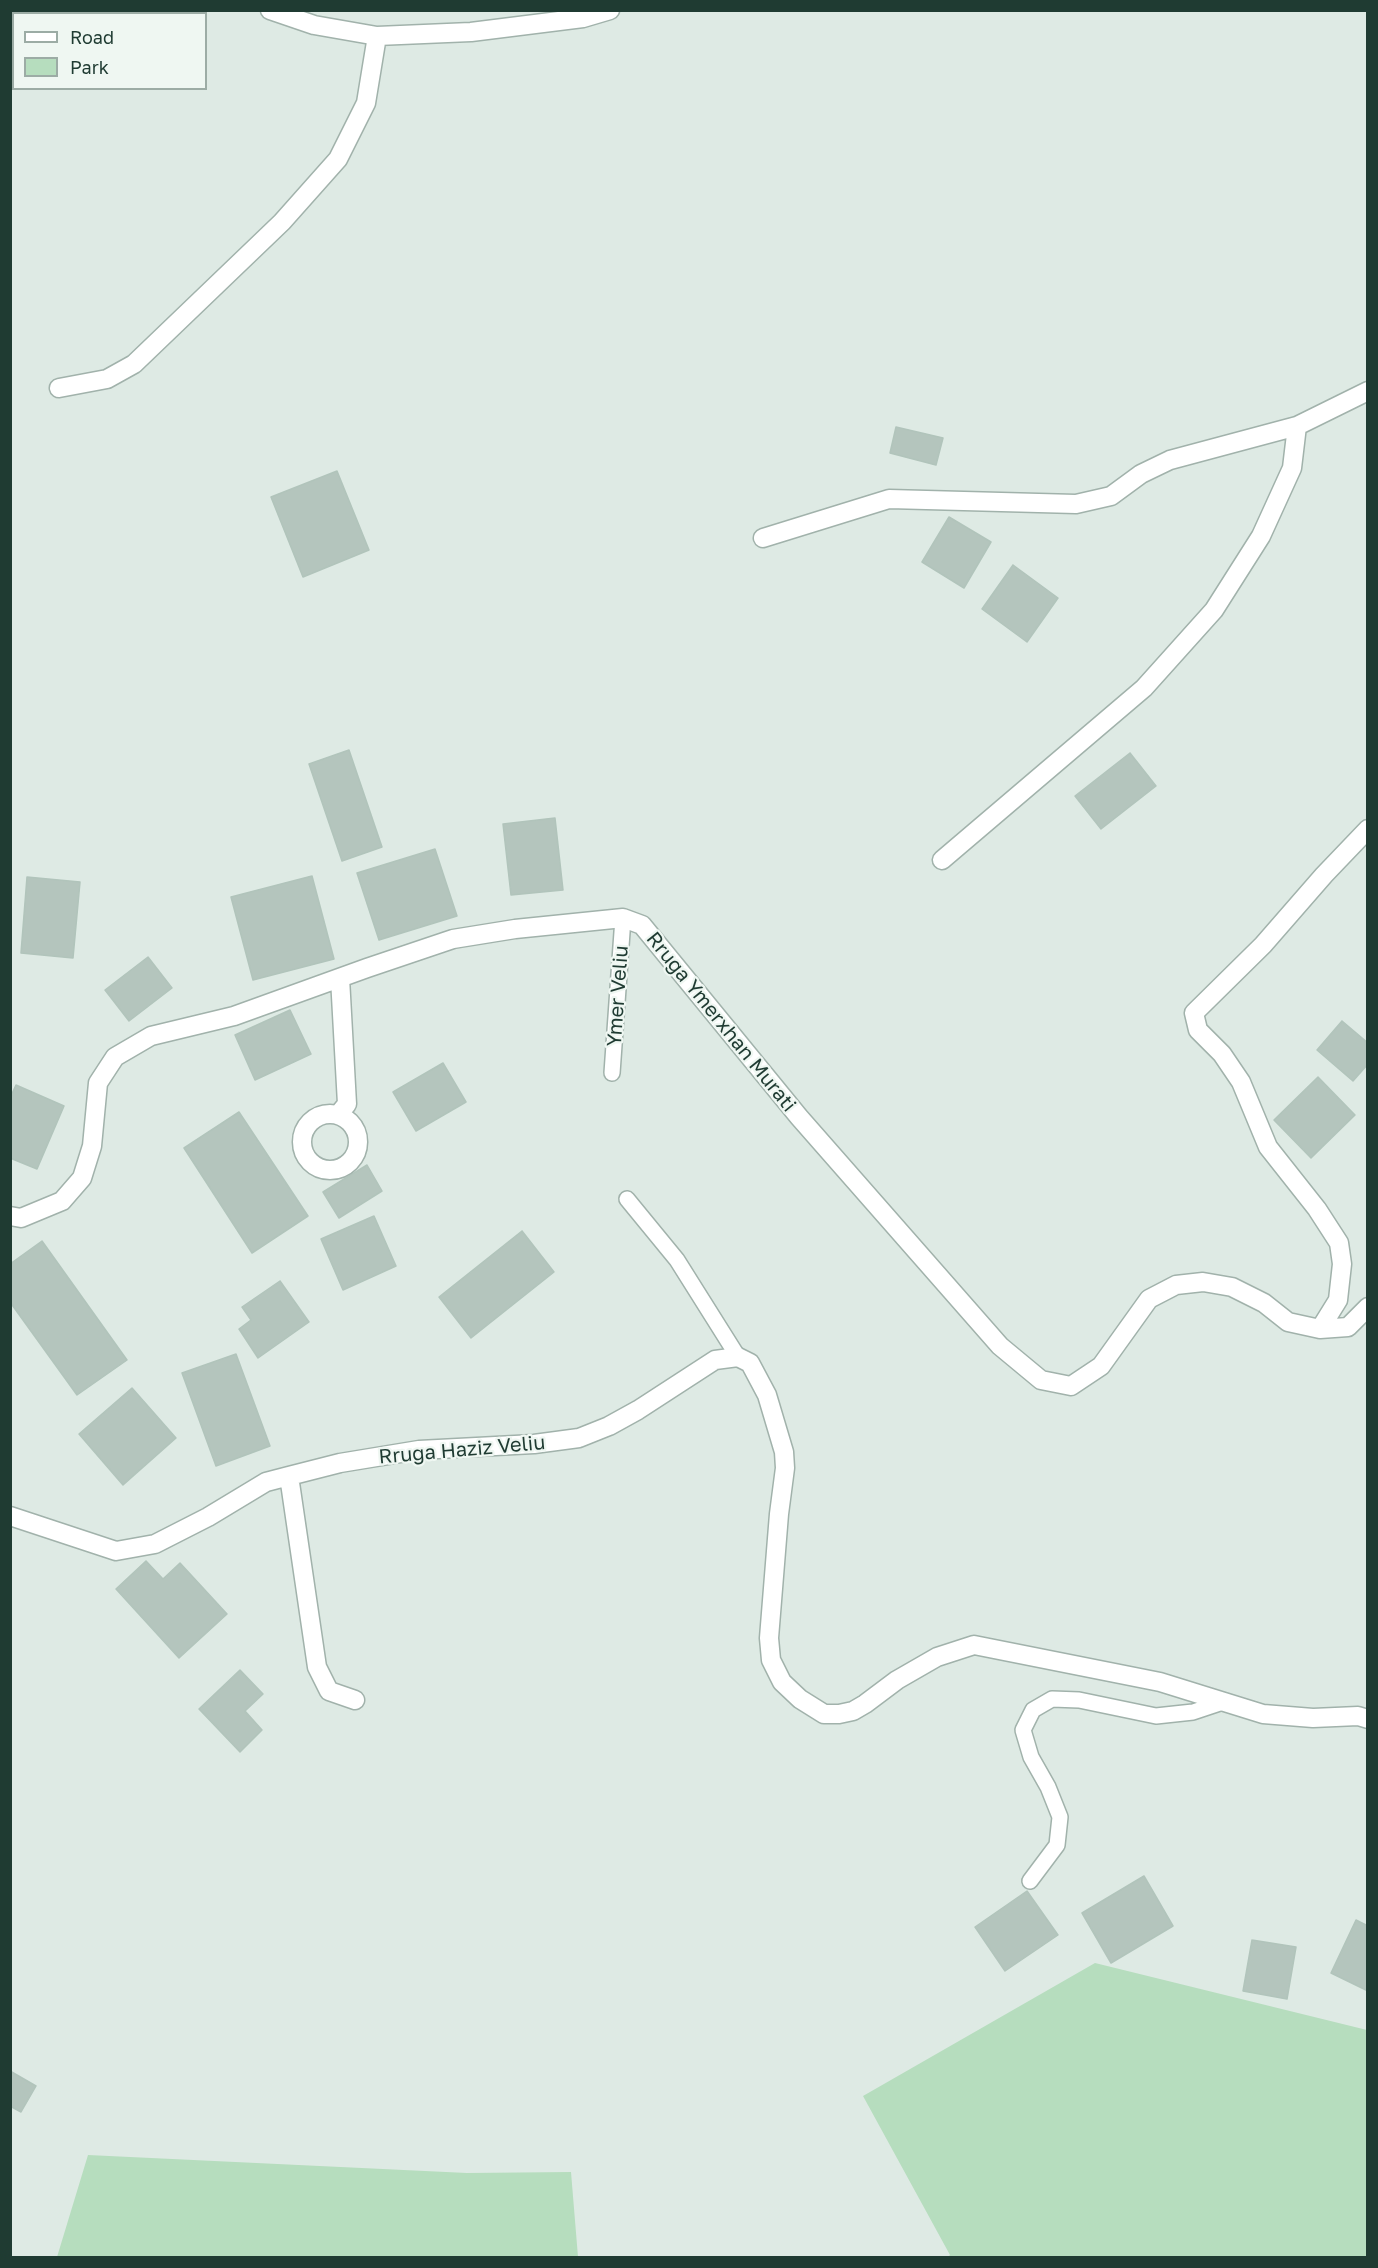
<!DOCTYPE html>
<style>
body{margin:0}
#map{position:relative;width:1378px;height:2268px;overflow:hidden;background:#deeae4;font-family:"Golos Text",sans-serif}
canvas{display:block}
.frame{position:absolute;inset:0;border:12px solid #1f3b32;pointer-events:none}
.legend{position:absolute;left:12px;top:12px;width:195px;height:78px;box-sizing:border-box;background:#eff7f2;border:2px solid #9caca5;margin:0;padding:8px 10px;list-style:none;font-size:18px;color:#1f3b32}
.legend li{display:flex;align-items:center;gap:12px;height:30px}
.legend b{width:30px;border:2px solid #9caca5}
</style>
<div id="map">
<canvas width="1378" height="2268"></canvas>
<div class="frame"></div>
<ul class="legend">
<li><b style="height:8px;background:#fff"></b>Road</li>
<li><b style="height:16px;background:#b6ddbe"></b>Park</li>
</ul>
</div>
<script>
const ctx = document.querySelector('canvas').getContext('2d');
ctx.lineJoin = 'round';
function fill(path, color) { ctx.fillStyle = color; ctx.fill(path, 'evenodd'); }
const toPath = rows => new Path2D(rows.map(r => 'M' + r).join(''));
function trace(path, color, width, dash) { ctx.strokeStyle = color; ctx.lineWidth = width; ctx.lineCap = dash ? 'butt' : 'round'; ctx.setLineDash(dash || []); ctx.stroke(path); }
function drawText(font, color, halo, rows, align = 'center') {
  ctx.font = font + ' "Golos Text",sans-serif'; ctx.lineWidth = 4.5; ctx.setLineDash([]); ctx.textBaseline = 'middle'; ctx.strokeStyle = halo; ctx.fillStyle = color; for (const [text, x, y, turn = 0] of rows) {
    ctx.save(); ctx.translate(x, y); ctx.rotate((+turn || 0) * Math.PI / 180); ctx.textAlign = isNaN(turn) ? turn : align; if (halo) ctx.strokeText(text, 0, 0); ctx.fillText(text, 0, 0); ctx.restore();
  }
}
fill(toPath([
 [1095,1963,1367,2030,1367,2257,948,2257,950,2255,863,2096],
 [88,2155,467,2173,571,2172,578,2257,57,2257]
]), '#b6ddbe');
const building = toPath([
 [896,427,943,438,936,465,890,453,896,427],
 [337,471,369,550,303,577,271,497,337,471],
 [949,517,991,542,964,588,922,562,949,517],
 [1013,565,1058,598,1027,642,982,609,1013,565],
 [349,750,382,847,342,861,309,764,349,750],
 [1130,753,1156,786,1101,829,1075,796,1130,753],
 [555,818,563,890,511,895,503,824,555,818],
 [435,849,457,916,379,940,357,873,435,849],
 [312,876,334,959,253,980,231,897,312,876],
 [27,877,80,882,73,958,21,953,27,877],
 [148,957,172,988,129,1021,105,990,148,957],
 [290,1010,311,1054,255,1080,235,1035,290,1010],
 [1342,1021,1368,1043,1368,1064,1353,1081,1317,1050,1342,1021],
 [443,1063,466,1102,416,1131,393,1092,443,1063],
 [1318,1077,1355,1115,1311,1158,1274,1120,1318,1077],
 [16,1085,64,1106,37,1169,10,1158,10,1098,16,1085],
 [239,1112,308,1216,252,1253,184,1148,239,1112],
 [367,1165,382,1191,339,1218,323,1192,367,1165],
 [374,1216,396,1266,343,1290,321,1239,374,1216],
 [522,1231,554,1272,471,1338,439,1297,522,1231],
 [42,1241,127,1360,77,1395,10,1302,10,1264,42,1241],
 [280,1281,309,1322,258,1358,239,1329,251,1320,242,1307,280,1281],
 [236,1354,270,1446,216,1466,182,1373,236,1354],
 [132,1388,176,1438,123,1485,79,1434,132,1388],
 [146,1561,163,1579,180,1563,227,1614,179,1658,116,1589,146,1561],
 [240,1670,263,1694,245,1711,262,1730,240,1752,199,1709,240,1670],
 [1144,1876,1173,1926,1111,1963,1082,1913,1144,1876],
 [1027,1891,1058,1935,1005,1971,975,1927,1027,1891],
 [1356,1920,1368,1926,1368,1991,1331,1973,1356,1920],
 [1252,1940,1296,1947,1287,1999,1243,1991,1252,1940],
 [10,2071,36,2086,21,2112,10,2106,10,2071]
]);
fill(building, '#b4c5bd');
trace(building, '#b1c4bb', 1.5);
const service = toPath([
 [612,1073,623,918],
 [627,1199,677,1260,738,1357],
 [1030,1881,1057,1845,1060,1817,1048,1787,1031,1757,1023,1730,1033,1710,1052,1699,1079,1700,1156,1716,1193,1712,1223,1702]
]);
const minor = toPath([
 [270,10,314,25,377,36,471,32,583,18,610,10],
 [59,388,107,379,134,364,282,222,338,159,366,103,377,36],
 [763,538,889,499,1076,504,1111,496,1141,474,1170,460,1297,426,1368,391],
 [942,860,1144,688,1214,610,1261,536,1292,468,1297,426],
 '302 1142a28 28 0 1 1 56 0a28 28 0 1 1-56 0Z',
 [338,1115,347,1104,340,978],
 [10,1216,21,1218,62,1201,82,1178,92,1146,98,1083,115,1057,151,1036,234,1016,367,968,453,939,515,929,623,918,642,925,799,1117,1000,1346,1041,1380,1071,1386,1101,1366,1149,1299,1176,1285,1203,1282,1232,1287,1264,1303,1288,1322,1320,1329,1348,1327,1368,1307],
 [1320,1329,1338,1300,1342,1264,1339,1243,1317,1209,1268,1147,1241,1082,1222,1054,1198,1030,1194,1013,1263,945,1324,875,1368,829],
 [289,1476,317,1667,329,1691,355,1700],
 [10,1516,116,1551,155,1544,208,1517,266,1482,289,1476,340,1463,419,1450,534,1444,579,1438,609,1426,638,1410,715,1360,738,1357,750,1363,767,1395,784,1452,785,1468,779,1514,769,1638,771,1660,782,1682,800,1699,824,1714,839,1714,853,1711,865,1704,897,1680,937,1657,974,1645,1160,1682,1263,1714,1313,1718,1358,1716,1368,1719]
]);
trace(service, '#a1b2ab', 18);
trace(minor, '#a1b2ab', 21);
trace(service, '#fff', 15);
trace(minor, '#fff', 18);
drawText('20px', '#1f3b32', '#eff7f2', [
 ["Ymer Veliu",618,996,-86],
 ["Rruga Ymerxhan Murati",721,1022,51],
 ["Rruga Haziz Veliu",462,1450,-5]
]);
</script>
